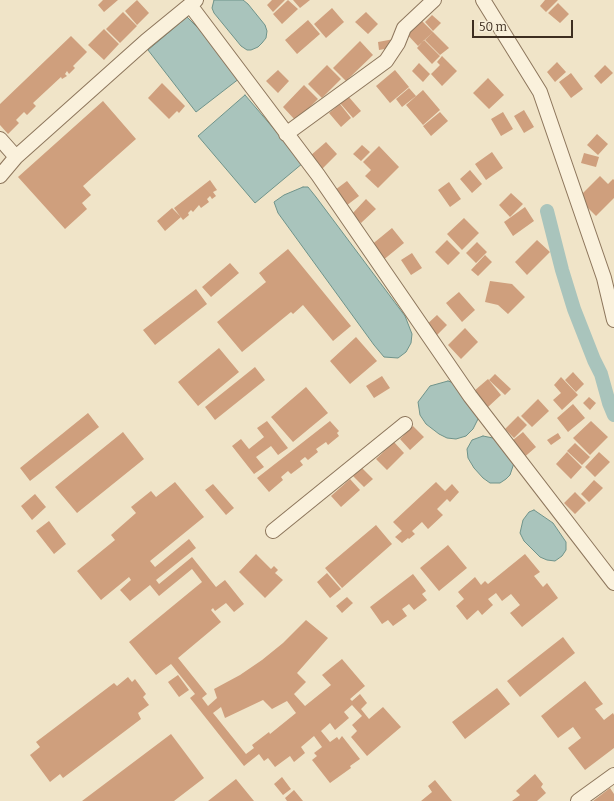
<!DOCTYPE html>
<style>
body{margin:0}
#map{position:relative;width:614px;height:801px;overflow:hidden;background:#f0e4c8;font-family:Bitter,serif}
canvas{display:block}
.scale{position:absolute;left:472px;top:20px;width:101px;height:18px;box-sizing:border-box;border:2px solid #3d2e20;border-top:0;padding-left:5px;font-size:12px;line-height:14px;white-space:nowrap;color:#3d2e20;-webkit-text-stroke:3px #f7eed8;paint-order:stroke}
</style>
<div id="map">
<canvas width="614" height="801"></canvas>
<div class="scale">50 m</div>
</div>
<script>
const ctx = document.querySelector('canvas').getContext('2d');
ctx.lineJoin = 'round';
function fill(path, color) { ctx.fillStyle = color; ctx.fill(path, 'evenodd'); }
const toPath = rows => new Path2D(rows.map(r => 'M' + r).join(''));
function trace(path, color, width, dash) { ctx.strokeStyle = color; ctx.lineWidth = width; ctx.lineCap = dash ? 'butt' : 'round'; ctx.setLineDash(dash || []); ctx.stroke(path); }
const water = toPath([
 [214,0,243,0,248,4,265,25,267,31,266,38,262,43,258,47,251,50,247,50,241,46,214,13,212,8,214,0],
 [187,17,211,41,240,78,196,112,148,50,187,17],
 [245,95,303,163,255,203,198,136,245,95],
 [303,187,308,187,316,197,405,316,412,334,411,343,406,352,398,358,384,357,374,345,278,213,274,202,284,195,303,187],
 [448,381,457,384,479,417,473,429,466,436,456,439,447,438,439,434,426,424,420,415,418,402,430,386,448,381],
 [483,436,493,438,509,452,514,463,510,475,506,479,500,483,490,483,483,478,474,468,468,458,467,449,472,440,483,436],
 [534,510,553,523,566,542,566,550,562,556,555,561,547,560,540,557,524,541,520,533,523,520,529,512,534,510]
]);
fill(water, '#a9c4bc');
trace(water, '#6f938a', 1);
trace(toPath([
 [547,211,562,270,574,309,594,360,601,374,609,403,614,415]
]), '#a9c4bc', 14);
fill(toPath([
 [103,0,118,0,104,12,98,5],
 [137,0,149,13,137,25,125,11],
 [272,0,285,0,273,12,267,5],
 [288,0,298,9,282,24,273,14],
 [293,0,310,0,300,8],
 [545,0,558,0,546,12,540,6],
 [558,3,569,14,560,23,548,13],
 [332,8,344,22,326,38,314,24],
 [123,12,137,26,120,43,106,29],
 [366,12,378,24,368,34,355,22],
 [432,15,441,23,433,31,425,22],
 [419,18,433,32,418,46,405,32],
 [308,20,320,34,297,54,285,40],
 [104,29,119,44,104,60,88,45],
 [433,32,449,48,440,55,425,40],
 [71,36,87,52,73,66,75,68,69,74,67,71,65,74,67,76,62,79,61,77,33,103,36,106,27,115,24,112,16,120,19,123,8,134,0,125,0,104],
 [394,39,395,47,379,50,378,42],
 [424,40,440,56,432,64,417,48],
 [360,41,373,55,346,81,333,68],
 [442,56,457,71,442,86,431,74,440,65,437,62],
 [557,62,566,72,555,82,547,72],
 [419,63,430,74,423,82,412,71],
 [327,65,341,79,322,98,308,84],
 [605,65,613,73,601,84,594,76],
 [278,70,289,81,278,93,266,81],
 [395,70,409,87,390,103,376,86],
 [571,73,583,89,571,98,559,82],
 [488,78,504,95,489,109,473,93],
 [162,83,185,106,179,113,177,111,169,119,148,98],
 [304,85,318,99,296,121,283,107],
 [409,88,416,96,402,107,396,99],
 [423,90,440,110,423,125,406,105],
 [348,96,361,111,353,118,340,103],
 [103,101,136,139,83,186,91,195,82,203,87,209,65,229,18,177],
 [340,104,351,118,341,127,329,113],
 [524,110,534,127,524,133,514,116],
 [440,112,448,121,431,136,423,126],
 [503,112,513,129,501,136,491,119],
 [597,134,608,144,598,155,587,145],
 [326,142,337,154,322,169,310,156],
 [362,145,370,152,361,161,353,154],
 [379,146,399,167,378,188,365,176,371,170,363,162],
 [492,152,503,168,486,180,475,164],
 [584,153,599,157,596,167,581,163],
 [470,170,482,184,472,193,460,179],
 [600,176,608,184,613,179,614,180,614,198,596,216,578,198],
 [210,180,217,190,213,192,216,196,212,199,210,196,207,199,209,202,201,208,199,205,193,212,191,210,188,213,189,215,183,220,174,208],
 [347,181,359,196,342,209,331,193],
 [449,182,461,199,450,207,438,190],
 [511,193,523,204,510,217,499,205],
 [366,199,376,209,361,223,352,214],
 [525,207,534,221,513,236,504,222],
 [172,208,181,217,165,231,157,221],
 [464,218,479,233,462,250,447,234],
 [392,228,404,243,382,261,370,246],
 [447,240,460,253,448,265,435,252],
 [537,240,550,252,527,275,515,262],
 [477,242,487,252,476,263,466,253],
 [288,249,351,326,333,341,303,305,293,314,291,312,242,352,217,322,266,282,259,273],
 [412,253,422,268,411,275,401,260],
 [485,255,492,262,478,276,471,270],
 [230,263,239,273,211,297,202,287],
 [490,281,512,284,525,297,508,314,498,305,485,302],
 [196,289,207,304,155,345,143,330],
 [459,292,475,310,462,322,446,303],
 [437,315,447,325,434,338,424,327],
 [465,328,478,342,461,359,448,345],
 [356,337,377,361,350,384,330,361],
 [219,348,239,372,198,406,178,382],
 [255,367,265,380,215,420,205,407],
 [573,372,584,384,576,392,565,380],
 [495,374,511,389,505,395,489,380],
 [382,376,390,388,374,398,366,386],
 [561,377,578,395,562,410,553,400,561,393,554,385],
 [488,379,501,395,488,407,474,391],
 [306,387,328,413,293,442,271,417],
 [589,397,596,403,590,410,583,403],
 [538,399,549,411,532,427,521,416],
 [573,404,585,418,568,432,557,418],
 [88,413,99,427,30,481,20,468],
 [518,416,527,425,514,438,505,429],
 [267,421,288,448,278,455,271,446,256,457,264,467,254,474,232,446,241,439,249,449,264,437,257,428],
 [330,421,339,431,337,433,339,436,328,445,326,442,316,449,318,452,308,460,305,457,300,461,303,465,291,474,288,471,281,477,283,480,269,492,257,478],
 [591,421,608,437,590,455,573,438],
 [413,426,424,437,410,450,400,439],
 [123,432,144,459,77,513,55,487],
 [523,432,536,447,521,460,508,444],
 [558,433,561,438,551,445,547,440],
 [394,442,404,453,387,470,376,459],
 [575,443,590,457,582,465,567,451],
 [567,452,582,467,571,479,556,464],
 [599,452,610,462,595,477,585,467],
 [362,468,373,479,364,487,353,476],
 [350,479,360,490,341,507,331,496],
 [594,480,603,488,589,502,581,494],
 [175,482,204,517,150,561,155,567,189,539,196,548,156,580,159,584,192,557,216,587,225,580,244,604,234,612,226,603,215,611,213,608,211,610,221,622,178,658,207,694,202,698,208,706,217,698,214,689,240,675,262,660,283,643,306,620,328,638,297,673,306,682,294,694,305,706,331,685,322,675,342,659,365,686,350,699,352,701,360,694,367,703,361,709,369,719,383,707,401,727,367,756,351,737,357,731,352,725,362,716,352,705,344,712,349,718,335,730,330,723,321,731,330,742,337,737,339,740,342,736,360,759,350,766,351,768,330,783,312,760,317,756,314,753,322,747,314,736,301,747,305,753,294,762,290,756,275,767,268,758,264,761,259,754,244,766,190,698,195,694,171,664,156,675,129,642,202,582,192,569,159,596,150,585,130,601,120,590,131,580,129,577,101,600,77,571,115,540,111,535,136,513,131,507,151,491,156,497],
 [263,700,272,709,287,701,296,713,270,734,269,732,252,745,254,748,246,754,213,713,221,707,225,718],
 [436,482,445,491,452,484,459,492,450,502,447,499,437,509,443,515,428,529,422,522,412,531,415,534,409,539,408,538,402,543,395,537,402,531,393,522],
 [213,484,234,508,226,515,205,490],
 [575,492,586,503,575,514,564,503],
 [35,494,46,507,32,520,21,506],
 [49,521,66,544,54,554,36,531],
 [376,525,392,544,342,588,325,568],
 [448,545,467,568,439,591,420,568],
 [256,554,271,569,274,566,278,570,275,573,283,580,265,598,239,572],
 [525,554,540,572,534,576,543,587,547,583,558,598,522,627,510,613,520,605,511,594,502,601,496,593,488,599,493,605,482,615,478,610,467,620,456,606,464,599,458,592,475,577,481,585,485,581,488,584],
 [327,573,341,589,330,598,317,582],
 [413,574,426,591,422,594,427,600,414,610,409,604,402,609,407,616,393,626,388,620,382,624,370,607],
 [347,597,353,603,342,613,336,606],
 [563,637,575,653,520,697,507,681],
 [178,675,189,690,179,697,168,682],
 [128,677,132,682,135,679,146,694,143,697,149,705,138,713,141,719,63,778,60,774,50,782,30,755,40,747,36,742,114,683,117,686],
 [585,681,603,704,595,709,604,720,613,713,614,715,614,748,585,770,568,748,581,738,573,727,558,738,541,716],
 [497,688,510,704,465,739,452,722],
 [171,734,204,778,174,801,82,801],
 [535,774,543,784,541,787,546,793,537,801,512,801,520,795,516,791],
 [282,777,291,789,283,795,274,784],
 [236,779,254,801,208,801],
 [435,780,452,801,421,801,432,792,428,786],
 [610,788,614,794,614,801,593,801],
 [294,790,303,801,287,801,285,798]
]), '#cf9f7d');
const minor = toPath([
 [483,0,540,92,604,278,614,320],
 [190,5,318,175,470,396,614,583],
 [286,134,386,61,398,43,404,28,434,0],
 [0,139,16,157],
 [0,176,16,157,146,41,196,0],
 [273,531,405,424],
 [578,801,614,775]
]);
trace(minor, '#8d765c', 16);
trace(minor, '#faf1dc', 14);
</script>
